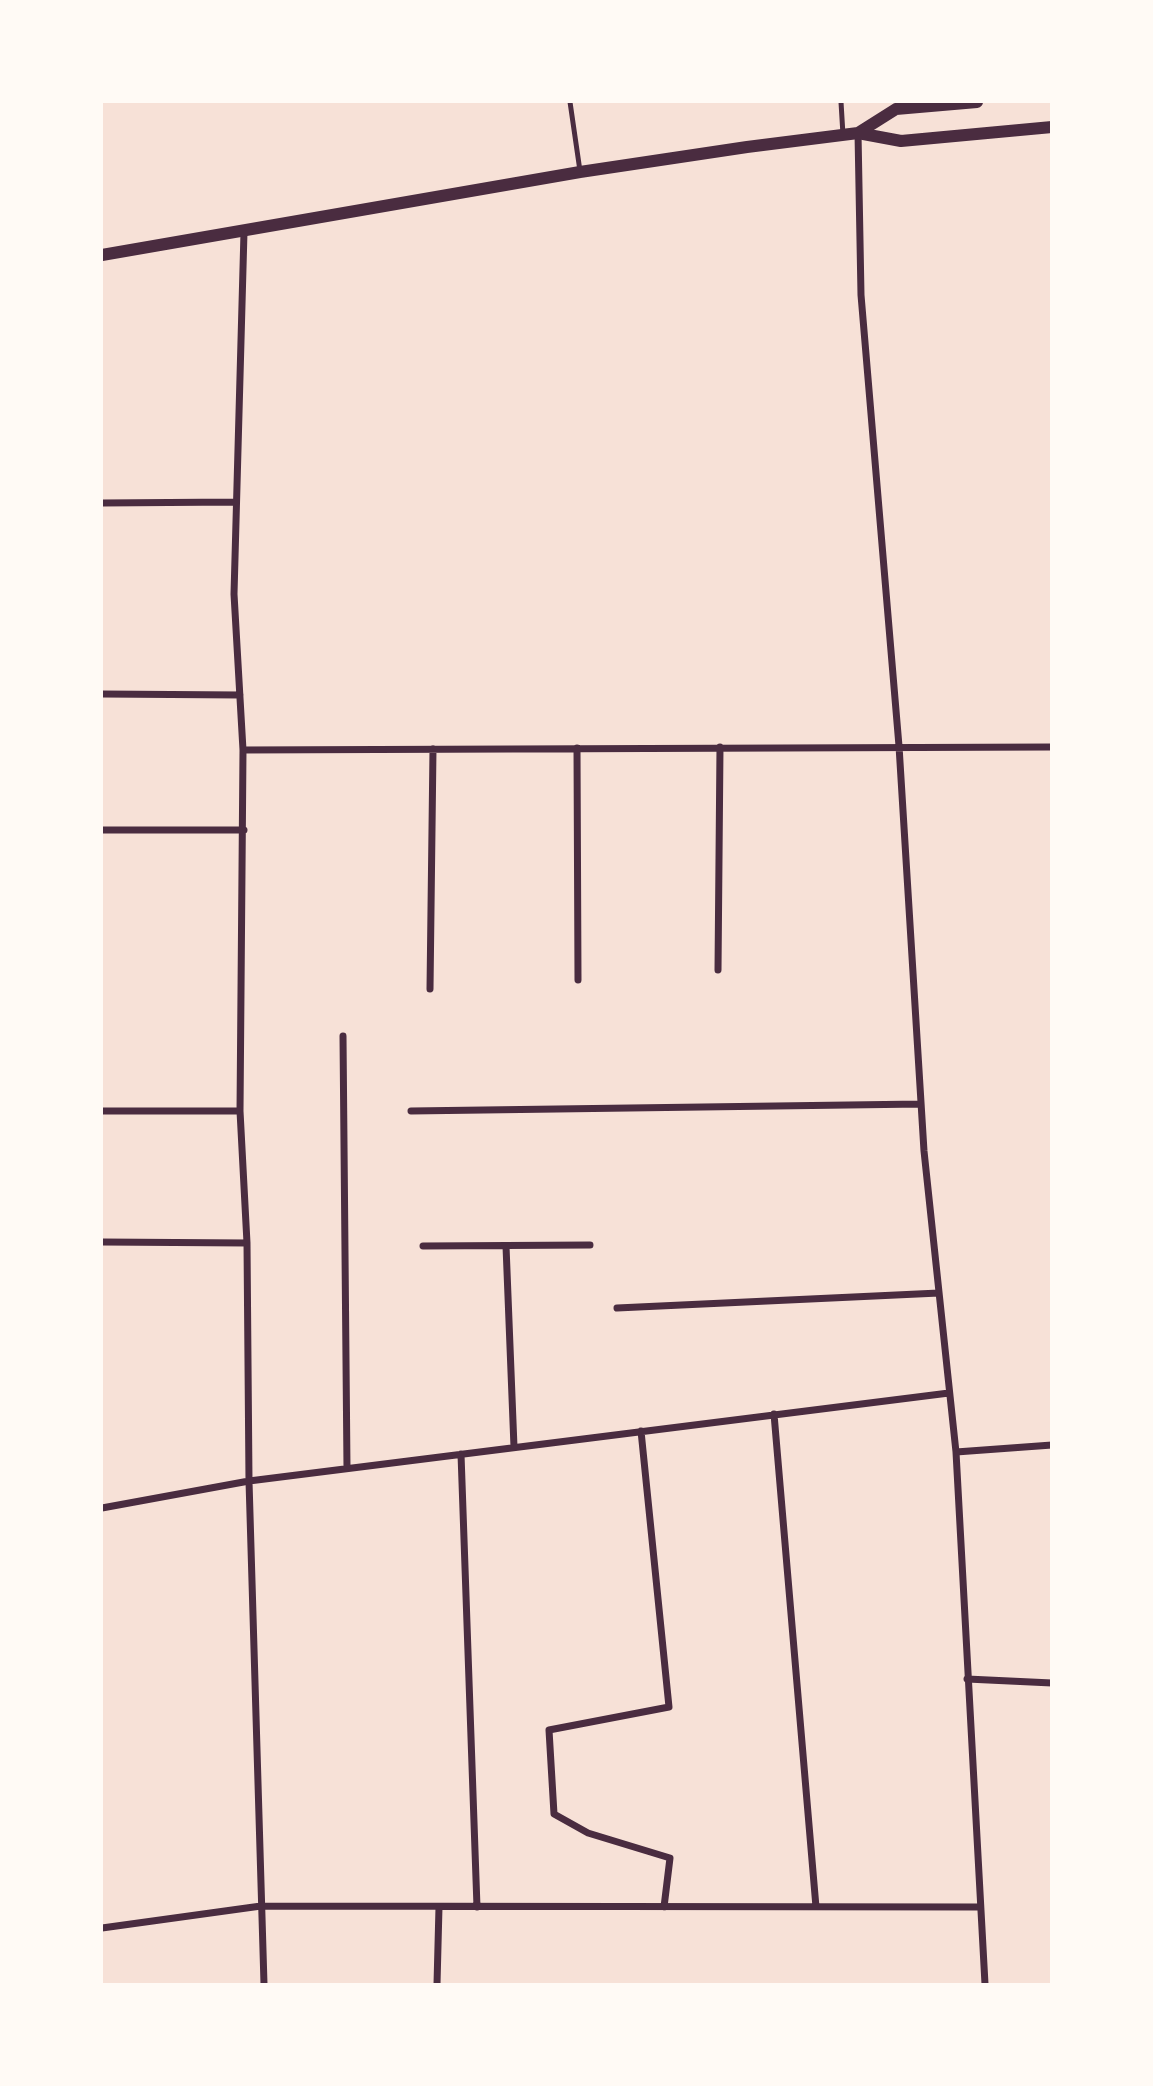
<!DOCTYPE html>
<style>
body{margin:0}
#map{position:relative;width:1153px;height:2086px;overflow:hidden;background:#f7e1d7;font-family:"Alegreya Sans",sans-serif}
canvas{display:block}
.frame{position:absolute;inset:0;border:103px solid #fffaf5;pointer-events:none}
</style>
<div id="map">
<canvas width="1153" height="2086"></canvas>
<div class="frame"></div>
</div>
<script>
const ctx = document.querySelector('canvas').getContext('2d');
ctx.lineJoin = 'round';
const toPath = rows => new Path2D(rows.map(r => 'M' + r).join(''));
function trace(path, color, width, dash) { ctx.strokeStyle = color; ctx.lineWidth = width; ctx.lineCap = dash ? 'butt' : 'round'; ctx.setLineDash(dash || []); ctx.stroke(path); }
trace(toPath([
 [570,102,580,171],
 [841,102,843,135]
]), '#4a2c40', 5);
trace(toPath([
 [858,133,861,295,899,746,924,1151,956,1452,985,1984],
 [244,232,234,594,243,750,1052,747],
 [102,503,236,502],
 [102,694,240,695],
 [577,748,578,980],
 [243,750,240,1111,247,1243,249,1481,264,1984],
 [102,830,244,830],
 [718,970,720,747],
 [430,989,433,749],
 [343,1036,347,1468],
 [102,1111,240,1111],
 [411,1111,921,1104],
 [102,1242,247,1243],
 [423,1246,590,1245],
 [506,1246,514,1447],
 [617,1308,939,1293],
 [774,1414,816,1907],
 [641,1431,669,1707,549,1730,554,1814,588,1833,670,1858,664,1907],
 [956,1452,1052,1445],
 [461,1454,477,1907],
 [102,1508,249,1481,949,1393],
 [967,1679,1052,1683],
 [102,1928,261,1906,980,1907],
 [437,1984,439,1907]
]), '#4a2c40', 7);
trace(toPath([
 [858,133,896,109,977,102],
 [102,255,580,172,747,147,858,133,901,141,1052,127]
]), '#4a2c40', 12);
</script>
